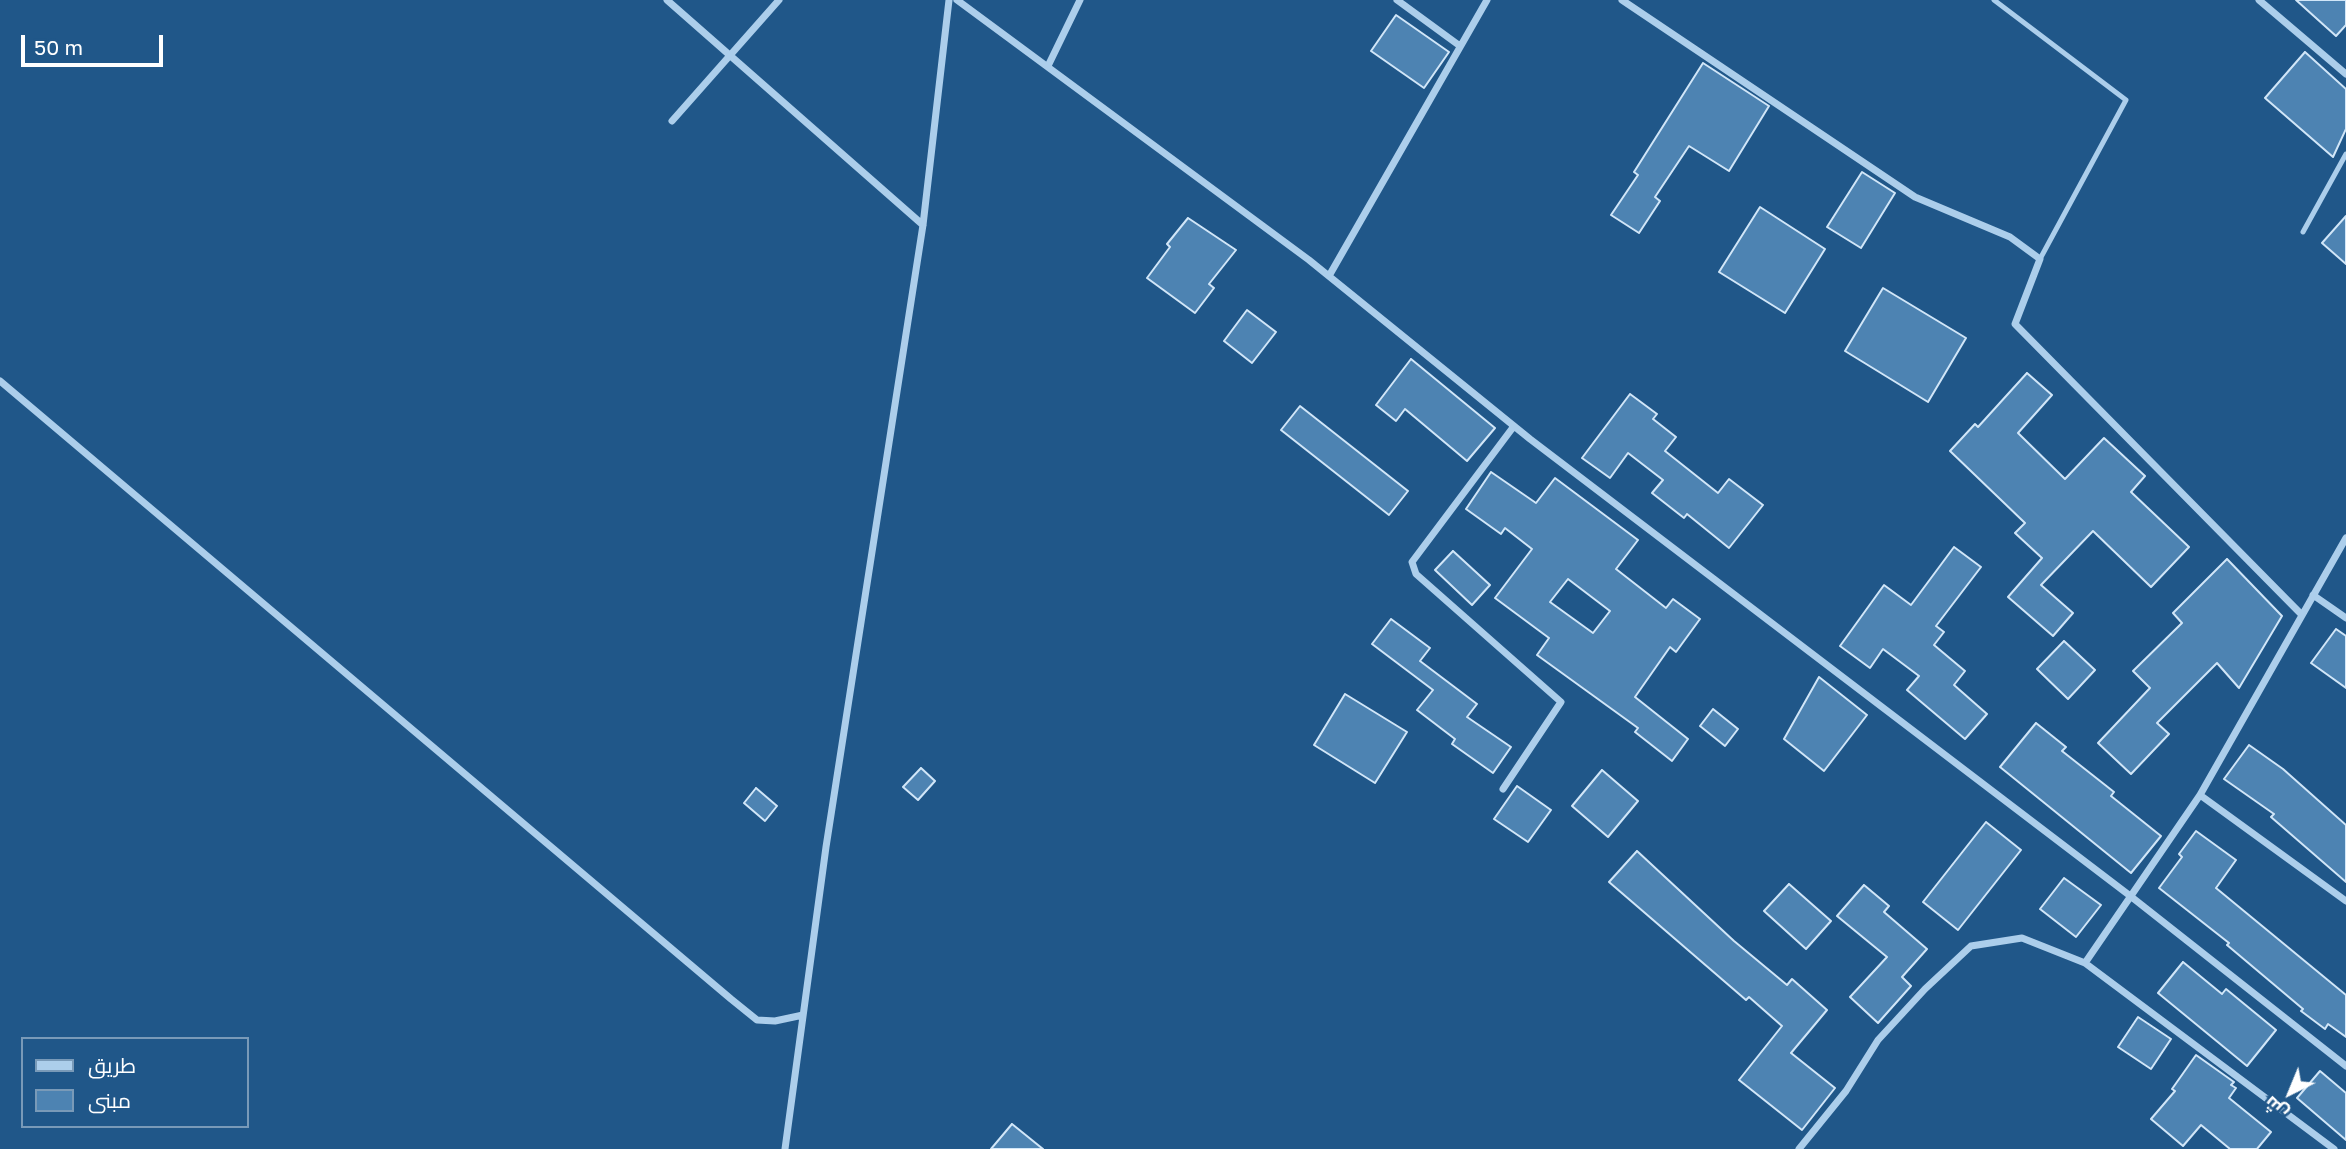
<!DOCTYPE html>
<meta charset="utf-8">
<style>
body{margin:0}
#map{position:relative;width:2346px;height:1149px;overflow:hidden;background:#205789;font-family:"Golos Text",Cairo,sans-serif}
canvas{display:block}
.legend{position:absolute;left:21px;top:1037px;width:228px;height:91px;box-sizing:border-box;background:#205789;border:2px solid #799ab8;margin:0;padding:9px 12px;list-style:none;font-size:21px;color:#fff}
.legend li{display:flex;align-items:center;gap:14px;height:35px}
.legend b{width:35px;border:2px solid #799ab8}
.north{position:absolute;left:2255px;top:1058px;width:70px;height:70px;-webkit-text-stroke:5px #205789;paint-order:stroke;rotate:223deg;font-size:19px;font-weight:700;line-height:28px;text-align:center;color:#fff}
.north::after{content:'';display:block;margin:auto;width:24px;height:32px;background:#fff;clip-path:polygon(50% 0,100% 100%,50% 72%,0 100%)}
.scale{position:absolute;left:21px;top:35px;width:142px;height:32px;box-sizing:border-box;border:4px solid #fff;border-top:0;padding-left:9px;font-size:21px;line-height:24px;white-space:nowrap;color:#fff;-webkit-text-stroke:5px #205789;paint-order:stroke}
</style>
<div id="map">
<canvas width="2346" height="1149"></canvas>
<ul class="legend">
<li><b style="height:9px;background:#acceeb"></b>طريق</li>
<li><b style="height:19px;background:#4d83b2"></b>مبنى</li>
</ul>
<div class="north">ش</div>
<div class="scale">50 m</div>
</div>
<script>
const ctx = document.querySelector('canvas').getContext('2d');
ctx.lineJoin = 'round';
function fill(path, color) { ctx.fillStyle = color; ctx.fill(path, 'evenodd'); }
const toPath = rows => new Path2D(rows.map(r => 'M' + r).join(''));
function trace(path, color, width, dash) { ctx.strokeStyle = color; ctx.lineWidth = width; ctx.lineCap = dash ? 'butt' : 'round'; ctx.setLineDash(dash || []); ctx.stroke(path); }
const building = toPath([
 [2296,0,2346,0,2346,25,2336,36,2296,0],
 [1396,15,1449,52,1424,88,1371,51,1396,15],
 [2305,52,2346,89,2346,129,2333,157,2265,98,2305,52],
 [1703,63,1769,106,1729,171,1689,146,1655,197,1660,201,1639,233,1611,215,1638,175,1634,172,1703,63],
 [1862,172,1895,193,1861,248,1827,227,1862,172],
 [1760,207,1825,249,1785,313,1719,272,1760,207],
 [2346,216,2346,264,2322,243,2346,216],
 [1188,218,1236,250,1209,284,1214,288,1195,313,1147,278,1170,247,1167,244,1188,218],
 [1883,288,1966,338,1928,402,1845,351,1883,288],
 [1247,310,1276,332,1252,363,1224,341,1247,310],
 [1411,359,1495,428,1467,461,1405,409,1396,421,1376,405,1411,359],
 [2027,373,2052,395,2018,433,2065,479,2104,438,2145,476,2131,492,2189,547,2151,587,2093,531,2041,585,2073,613,2053,636,2008,597,2042,558,2015,533,2025,523,1950,451,1975,424,1978,427,2027,373],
 [1630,394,1657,414,1653,419,1676,437,1665,451,1718,493,1729,479,1763,505,1729,548,1687,514,1684,518,1652,493,1663,480,1628,453,1610,478,1582,458,1630,394],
 [1300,406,1408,491,1389,515,1281,430,1300,406],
 [1491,472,1536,503,1555,478,1638,540,1616,569,1666,608,1673,599,1700,619,1676,652,1670,647,1635,697,1688,739,1672,761,1635,732,1638,728,1537,655,1549,638,1495,598,1532,549,1505,528,1501,534,1466,509,1491,472],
 [1568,579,1610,611,1593,633,1550,602,1568,579],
 [1954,547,1981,567,1936,626,1944,632,1934,645,1965,671,1954,685,1987,714,1965,739,1907,690,1919,676,1883,649,1870,668,1840,646,1884,585,1911,605,1954,547],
 [1453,551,1490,585,1472,605,1435,570,1453,551],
 [2227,559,2282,616,2239,688,2217,663,2157,723,2169,734,2131,774,2098,743,2150,688,2133,671,2182,623,2173,613,2227,559],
 [1391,619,1430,648,1420,661,1477,704,1467,717,1511,747,1493,773,1452,744,1455,739,1417,710,1433,690,1372,644,1391,619],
 [2336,629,2346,636,2346,688,2311,663,2336,629],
 [2064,641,2095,670,2068,699,2037,669,2064,641],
 [1819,677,1867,715,1824,771,1784,739,1819,677],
 [1345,694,1407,732,1375,783,1314,745,1345,694],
 [1713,709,1738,729,1725,746,1700,726,1713,709],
 [2036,723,2066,747,2062,751,2114,792,2111,796,2161,836,2131,873,2000,767,2036,723],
 [2249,745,2283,769,2346,825,2346,882,2271,817,2274,814,2224,779,2249,745],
 [921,768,935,781,918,800,903,787,921,768],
 [1602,770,1638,801,1608,837,1572,806,1602,770],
 [1517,786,1551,810,1528,842,1494,819,1517,786],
 [756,788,777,806,765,821,744,803,756,788],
 [1986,822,2021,850,1958,930,1923,902,1986,822],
 [2196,831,2236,860,2216,888,2346,995,2346,1037,2328,1024,2325,1029,2301,1011,2303,1009,2227,945,2229,943,2159,888,2182,857,2179,854,2196,831],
 [1637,851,1734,941,1787,985,1792,979,1827,1010,1791,1053,1835,1088,1802,1130,1739,1080,1782,1026,1749,997,1746,1000,1609,882,1637,851],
 [2064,878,2101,905,2076,937,2040,909,2064,878],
 [1789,884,1831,921,1806,949,1764,911,1789,884],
 [1864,885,1889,906,1884,912,1927,949,1902,977,1911,986,1878,1023,1850,997,1887,957,1837,916,1864,885],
 [2183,962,2222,994,2226,989,2276,1030,2247,1066,2158,993,2183,962],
 [2138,1017,2171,1039,2151,1069,2118,1047,2138,1017],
 [2196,1055,2234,1082,2231,1085,2236,1088,2229,1098,2271,1132,2257,1149,2230,1149,2201,1125,2183,1146,2151,1119,2175,1091,2172,1089,2196,1055],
 [2320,1071,2346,1093,2346,1140,2297,1098,2320,1071],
 [1012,1124,1043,1149,991,1149,1012,1124]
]);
fill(building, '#4d83b2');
trace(building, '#d1e6f8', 2);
trace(toPath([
 [1994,0,2126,100,2040,259],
 [2303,232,2346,154]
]), '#acceeb', 5);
trace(toPath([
 [667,0,923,225],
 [957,0,1309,260,1530,439,2129,895,2346,1066],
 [1397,0,1460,46],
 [1622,0,1915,197,2010,237,2040,259,2015,324,2301,614],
 [2259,0,2346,74],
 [1048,66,1080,0],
 [672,121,779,0],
 [1329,276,1487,0],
 [0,381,731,999,757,1020,775,1021,803,1015],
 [2313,595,2346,618],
 [1503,789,1561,702,1416,574,1412,562,1514,426],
 [2200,795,2346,901],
 [2085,963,2200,795,2346,538],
 [785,1149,826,847,923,225,949,0],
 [1799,1149,1846,1091,1878,1040,1925,989,1971,946,2022,938,2085,963,2334,1149]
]), '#acceeb', 7);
</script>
